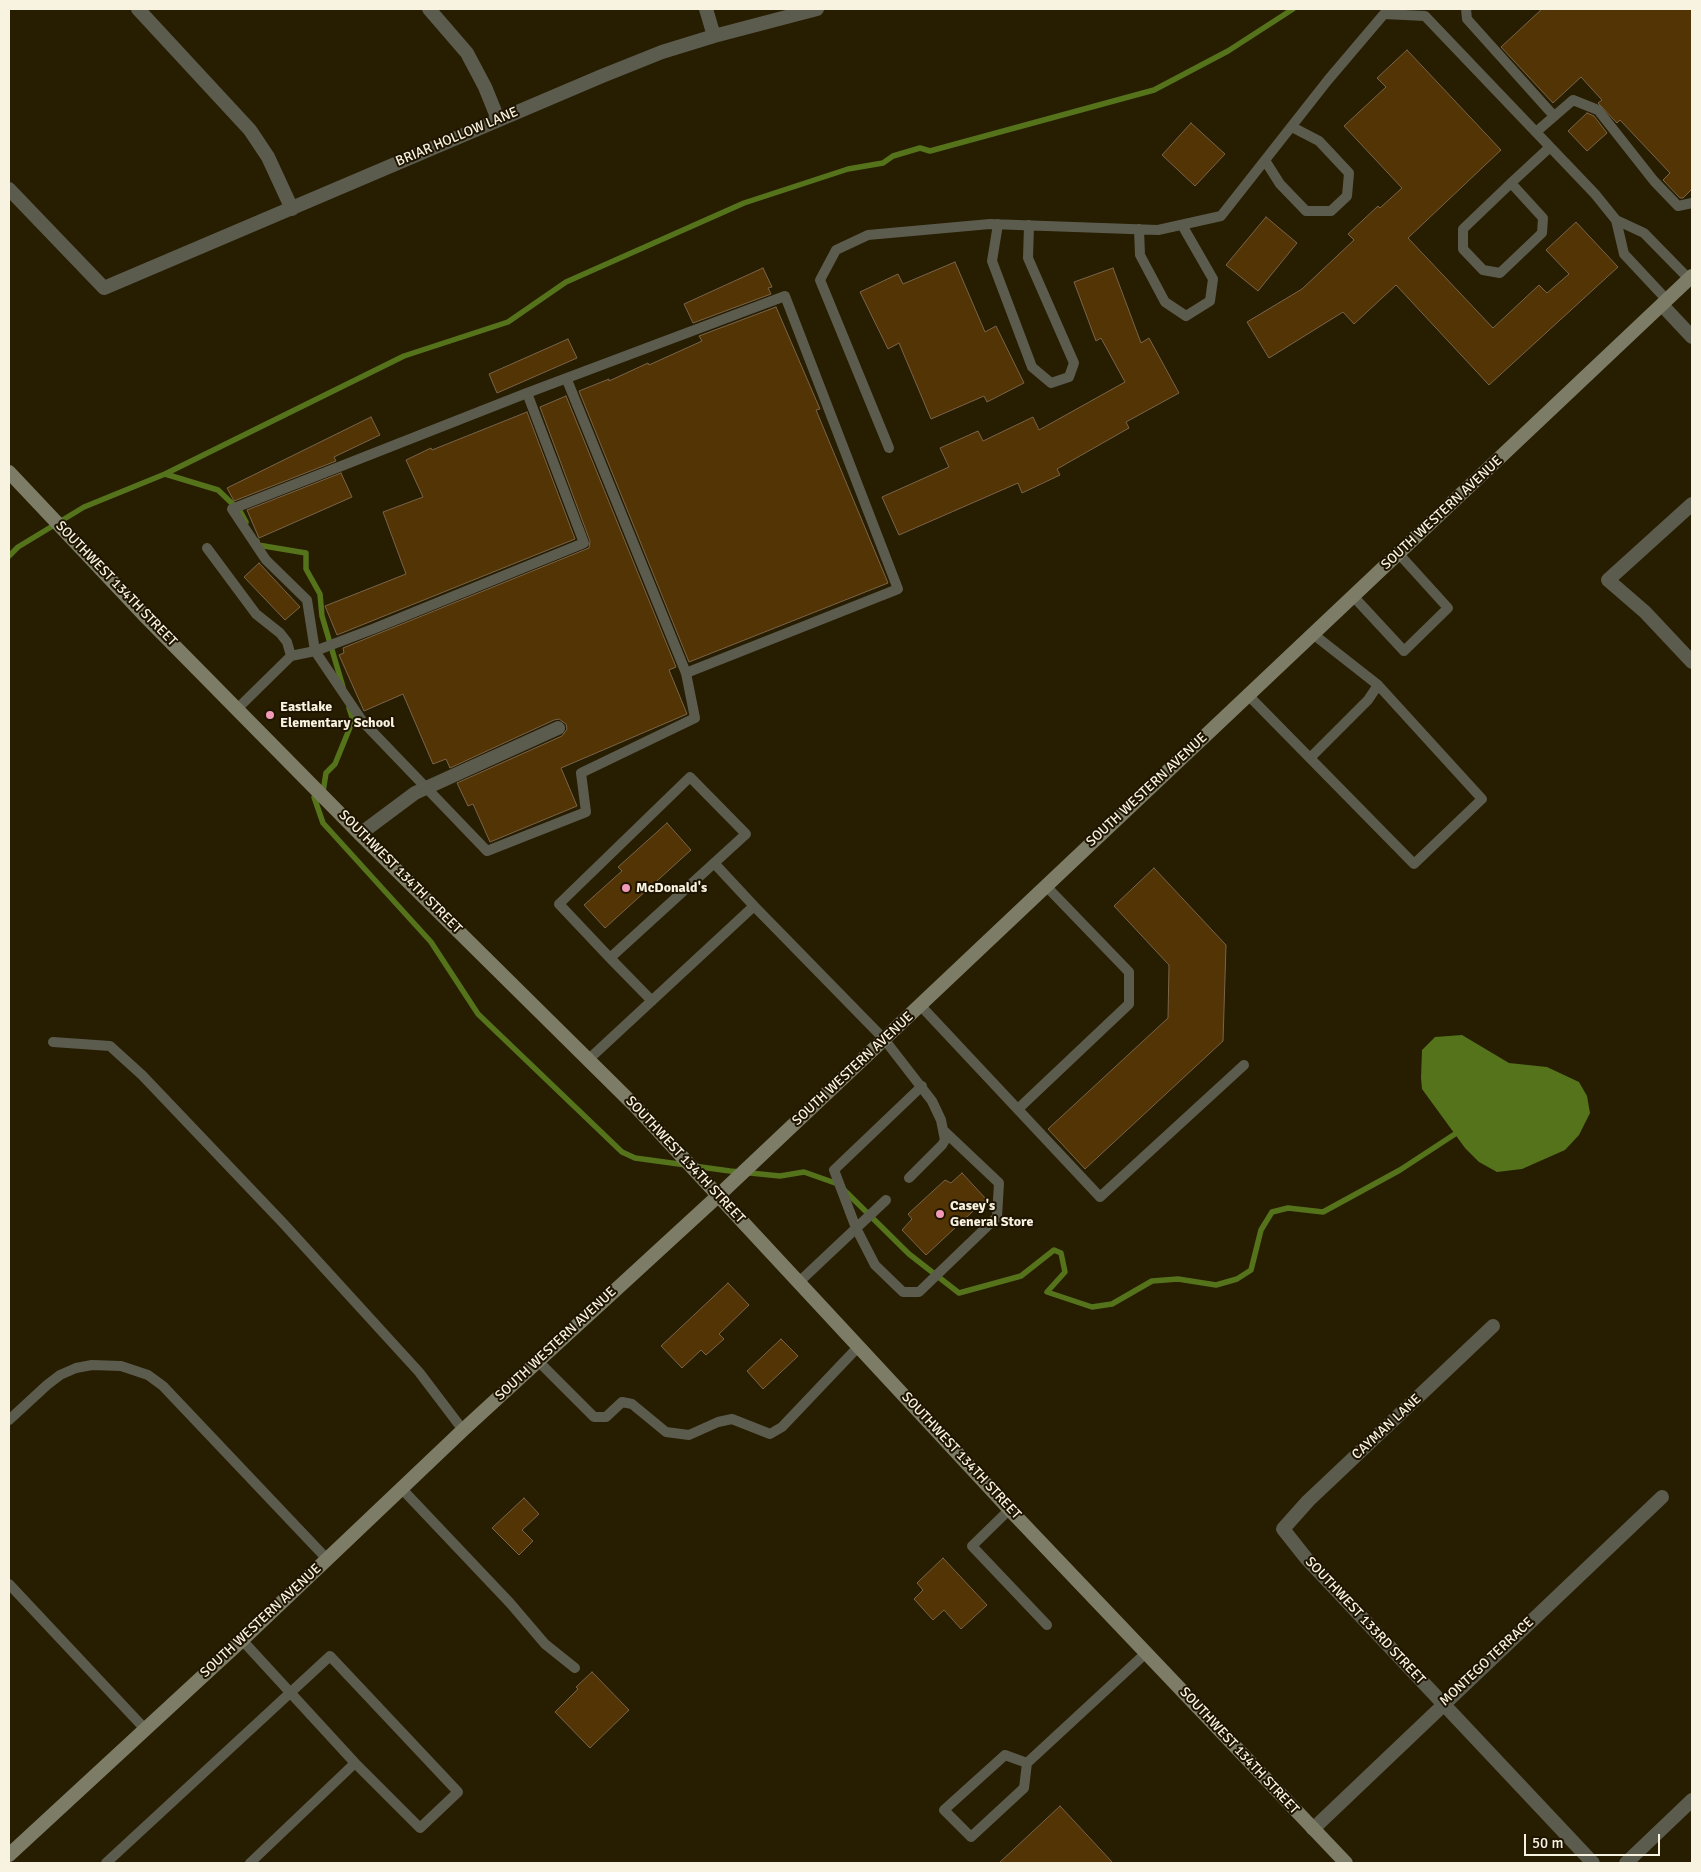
<!DOCTYPE html>
<style>
body{margin:0}
#map{position:relative;width:1701px;height:1872px;overflow:hidden;background:#271d01;font-family:Signika,sans-serif}
canvas{display:block}
.frame{position:absolute;inset:0;border:10px solid #f8f2e0;pointer-events:none}
.scale{position:absolute;left:1524px;top:1834px;width:136px;height:22px;box-sizing:border-box;border:2px solid #f8f2e0;border-top:0;padding-left:6px;font-size:15px;line-height:18px;white-space:nowrap;color:#f8f2e0;-webkit-text-stroke:4px #1e1400;paint-order:stroke}
</style>
<div id="map">
<canvas width="1701" height="1872"></canvas>
<div class="frame"></div>
<div class="scale">50 m</div>
</div>
<script>
const ctx = document.querySelector('canvas').getContext('2d');
ctx.lineJoin = 'round';
function fill(path, color) { ctx.fillStyle = color; ctx.fill(path, 'evenodd'); }
const toPath = rows => new Path2D(rows.map(r => 'M' + r).join(''));
function trace(path, color, width, dash) { ctx.strokeStyle = color; ctx.lineWidth = width; ctx.lineCap = dash ? 'butt' : 'round'; ctx.setLineDash(dash || []); ctx.stroke(path); }
function drawText(font, color, halo, rows, align = 'center') {
  ctx.font = font + ' Signika,sans-serif'; ctx.lineWidth = 4; ctx.setLineDash([]); ctx.textBaseline = 'middle'; ctx.strokeStyle = halo; ctx.fillStyle = color; for (const [text, x, y, turn = 0] of rows) {
    ctx.save(); ctx.translate(x, y); ctx.rotate((+turn || 0) * Math.PI / 180); ctx.textAlign = isNaN(turn) ? turn : align; if (halo) ctx.strokeText(text, 0, 0); ctx.fillText(text, 0, 0); ctx.restore();
  }
}
fill(toPath([
 [1462,1035,1509,1063,1547,1067,1579,1082,1587,1096,1590,1113,1579,1135,1565,1150,1522,1169,1497,1172,1479,1162,1465,1148,1422,1089,1421,1078,1422,1050,1435,1037]
]), '#54731b');
trace(toPath([
 [165,474,218,490,240,511,246,522],
 [257,541,258,545,306,553,306,569,320,594,322,616,343,687],
 [9,556,18,547,84,507,165,474,404,356,508,322,566,282,744,203,848,169,883,163,893,156,920,148,930,151,1154,90,1228,51,1293,9],
 [349,708,353,720,335,764,326,773,323,792,314,797,323,823,431,942,478,1014,622,1152,635,1158,730,1171,780,1176,804,1172,838,1184,909,1254,959,1293,1021,1276,1054,1250,1061,1253,1065,1272,1047,1292,1092,1307,1112,1304,1152,1281,1178,1279,1216,1285,1237,1279,1251,1270,1261,1230,1272,1212,1288,1208,1323,1212,1400,1170,1455,1134]
]), '#54731b', 5.5);
const building = toPath([
 [1542,9,1692,9,1692,189,1683,198,1680,198,1663,180,1670,173,1620,120,1617,123,1598,103,1602,100,1581,77,1553,103,1501,47,1542,9],
 [1407,50,1501,150,1408,238,1493,328,1539,285,1547,293,1569,274,1546,250,1576,222,1618,267,1489,385,1396,285,1354,324,1343,312,1269,358,1247,322,1302,289,1354,240,1348,234,1378,206,1380,208,1402,188,1344,126,1386,87,1377,78,1407,50],
 [1587,113,1594,116,1607,133,1587,151,1568,131,1587,113],
 [1191,123,1225,154,1195,186,1162,155,1191,123],
 [1266,217,1297,243,1258,291,1226,265,1266,217],
 [955,262,985,332,996,326,1024,383,987,402,984,396,931,419,899,343,888,349,860,292,898,274,903,284,955,262],
 [763,268,772,287,768,288,771,294,693,323,684,304,763,268],
 [1113,268,1141,343,1149,338,1179,393,1126,422,1129,428,1057,469,1060,475,1022,493,1018,483,899,535,882,497,949,467,940,448,978,431,983,441,1033,417,1039,430,1125,382,1101,338,1096,341,1074,282,1113,268],
 [776,307,820,409,816,410,888,583,689,662,579,391,609,379,609,381,648,363,649,365,702,341,699,336,776,307],
 [568,339,577,358,497,393,489,374,568,339],
 [566,396,676,667,669,670,687,714,561,768,577,806,490,842,473,804,468,806,457,783,562,736,567,729,566,724,559,719,554,720,450,768,446,759,433,764,403,694,364,711,339,655,344,653,343,648,589,548,590,541,540,407,566,396],
 [527,412,575,539,337,635,325,606,406,574,383,512,423,497,406,460,431,448,432,450,527,412],
 [371,417,380,435,334,457,336,461,234,501,227,488,371,417],
 [341,473,352,497,259,538,247,510,341,473],
 [259,563,300,607,285,620,244,577,259,563],
 [667,823,691,850,605,928,584,905,622,871,618,867,667,823],
 [1154,868,1226,945,1223,1041,1085,1169,1048,1129,1168,1018,1169,965,1114,906,1154,868],
 [962,1173,986,1199,926,1255,902,1230,912,1219,908,1214,945,1180,951,1183,962,1173],
 [728,1283,749,1305,719,1334,724,1339,706,1355,701,1350,682,1368,661,1346,728,1283],
 [781,1339,798,1356,763,1389,747,1371,781,1339],
 [524,1498,539,1514,522,1530,533,1541,519,1555,492,1528,524,1498],
 [943,1558,987,1605,961,1629,944,1610,933,1620,914,1599,923,1590,917,1583,943,1558],
 [592,1672,629,1710,590,1748,555,1712,578,1689,576,1687,592,1672],
 [1060,1806,1113,1863,999,1863,1060,1806]
]);
fill(building, '#523405');
trace(building, '#7a644a', 1);
trace(toPath([
 [1466,9,1467,19,1554,116],
 [1536,132,1573,100,1598,110,1654,181,1678,206,1692,203],
 [1266,162,1280,184,1306,211,1331,211,1347,196,1349,173,1319,141,1292,127],
 [1511,183,1543,218,1542,233,1500,273,1483,270,1463,249,1463,229,1511,183,1550,147],
 [1616,220,1624,254,1667,300],
 [998,224,992,261,1032,367,1051,383,1069,377,1074,363,1028,258,1029,225],
 [1139,229,1140,255,1165,302,1186,316,1210,301,1213,279,1182,225],
 [567,380,686,673],
 [889,448,820,280,836,250,868,235,990,224,1158,230,1221,216,1328,80,1384,14,1425,16,1595,194,1616,220,1644,233,1689,279],
 [207,548,256,614,280,633,287,642,291,656,238,708],
 [1353,596,1404,651,1448,608,1399,554],
 [291,656,315,651,373,629,584,543,527,393,232,509,266,560,307,600,315,651,363,722,487,851,586,812,581,773,695,718,686,673,898,589,785,296,527,393],
 [1248,695,1414,864,1482,799,1378,685,1313,634],
 [1310,758,1368,700,1378,685],
 [714,863,754,906],
 [610,958,746,834,690,777,559,904,610,958,652,1001],
 [920,1005,1100,1197,1244,1065],
 [53,1042,110,1046,142,1075,283,1223,419,1372,463,1430],
 [589,1059,754,906,884,1039,932,1101,941,1120,945,1140,942,1145,909,1178],
 [922,1086,834,1170,856,1228,875,1265,903,1292,919,1292,997,1217,999,1183,944,1131],
 [1018,1109,1129,1004,1129,972,1046,886],
 [799,1282,886,1200],
 [538,1361,594,1417,606,1417,622,1402,632,1404,666,1432,689,1435,718,1422,732,1419,770,1434,782,1427,859,1346],
 [9,1420,47,1385,60,1375,76,1368,92,1365,121,1366,148,1375,163,1386,327,1559],
 [401,1488,510,1603,545,1644,575,1668],
 [1010,1509,972,1546,1047,1625],
 [9,1584,145,1729],
 [242,1640,355,1763],
 [1027,1763,1024,1788,971,1837,944,1810,1005,1755,1027,1763,1146,1653],
 [106,1863,330,1656,458,1792,420,1828,355,1763,250,1863]
]), '#5b5b4e', 10);
trace(toPath([
 [138,9,250,130,268,157,292,209],
 [429,9,467,53,485,87,498,119],
 [706,9,714,36],
 [9,189,104,288,602,76,662,52,714,36,817,9],
 [1662,305,1692,337],
 [1692,504,1608,580,1645,612,1692,662],
 [360,834,415,793,558,728],
 [1493,1326,1308,1501,1283,1529,1306,1558,1593,1863],
 [1313,1829,1662,1497],
 [1626,1863,1692,1800]
]), '#5b5b4e', 14);
trace(toPath([
 [9,472,143,614,360,834,636,1107,1011,1511,1346,1863],
 [9,1855,242,1640,463,1430,719,1195,1692,276]
]), '#7d7d67', 14);
for (const [x, y, r, color] of [
 [270,715,5,"#f09ab7"],
 [626,888,5,"#f09ab7"],
 [940,1214,5,"#f09ab7"]
]) { const dot = new Path2D(); dot.arc(x, y, r, 0, 2 * Math.PI); ctx.fillStyle = color; ctx.fill(dot); trace(dot, '#1e1400', 2); }
drawText('14px', '#f8f2e0', '#1e1400', [
 ["BRIAR HOLLOW LANE",457,137,-23],
 ["SOUTH WESTERN AVENUE",1442,513,-43],
 ["SOUTHWEST 134TH STREET",116,584,46],
 ["SOUTH WESTERN AVENUE",1147,790,-43],
 ["SOUTHWEST 134TH STREET",400,872,45],
 ["SOUTH WESTERN AVENUE",853,1069,-43],
 ["SOUTHWEST 134TH STREET",685,1160,47],
 ["SOUTH WESTERN AVENUE",556,1344,-43],
 ["CAYMAN LANE",1387,1427,-43],
 ["SOUTHWEST 134TH STREET",961,1456,47],
 ["SOUTH WESTERN AVENUE",261,1621,-43],
 ["SOUTHWEST 133RD STREET",1365,1621,47],
 ["MONTEGO TERRACE",1487,1662,-43],
 ["SOUTHWEST 134TH STREET",1239,1751,47]
]);
drawText('bold 14px', '#f8f2e0', '#1e1400', [
 ["Eastlake",280,707],
 ["Elementary School",280,723],
 ["McDonald's",636,888],
 ["Casey's",950,1206],
 ["General Store",950,1222]
], 'left');
</script>
